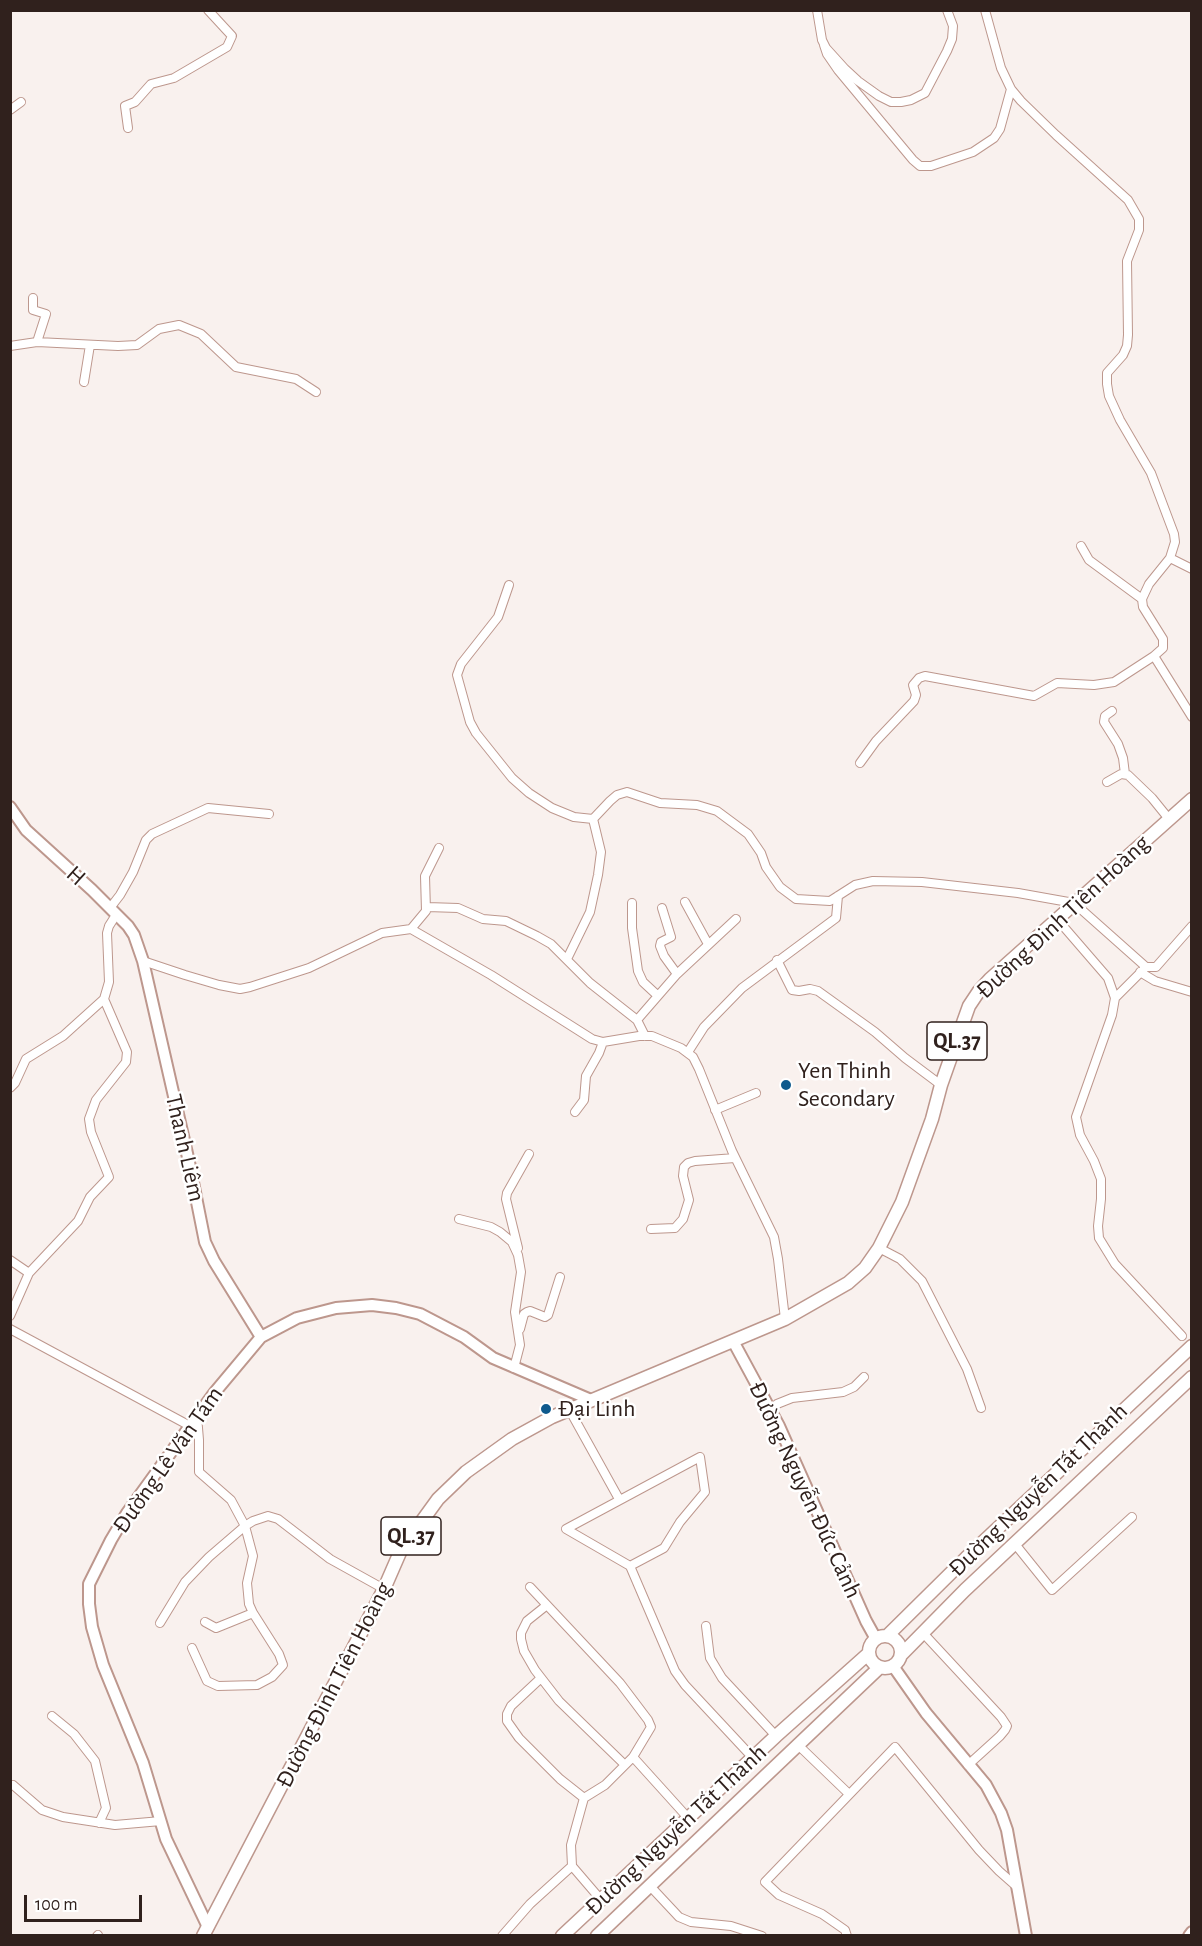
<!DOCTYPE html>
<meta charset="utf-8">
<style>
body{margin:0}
#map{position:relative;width:1202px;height:1946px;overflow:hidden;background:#f9f1ee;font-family:"Alegreya Sans",sans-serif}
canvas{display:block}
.frame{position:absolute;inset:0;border:12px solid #30211d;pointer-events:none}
.scale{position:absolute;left:24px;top:1895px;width:118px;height:27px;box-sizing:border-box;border:3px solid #30211d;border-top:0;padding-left:8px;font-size:18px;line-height:21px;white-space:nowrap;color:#30211d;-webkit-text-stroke:4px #fff;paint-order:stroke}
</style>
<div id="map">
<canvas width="1202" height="1946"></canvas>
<div class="frame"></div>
<div class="scale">100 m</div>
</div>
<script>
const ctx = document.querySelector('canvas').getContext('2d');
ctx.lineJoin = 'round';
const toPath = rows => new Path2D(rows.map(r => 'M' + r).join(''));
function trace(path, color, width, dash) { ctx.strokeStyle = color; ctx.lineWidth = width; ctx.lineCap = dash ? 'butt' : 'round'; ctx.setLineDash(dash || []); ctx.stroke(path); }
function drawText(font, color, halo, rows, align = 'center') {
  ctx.font = font + ' "Alegreya Sans",sans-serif'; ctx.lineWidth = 5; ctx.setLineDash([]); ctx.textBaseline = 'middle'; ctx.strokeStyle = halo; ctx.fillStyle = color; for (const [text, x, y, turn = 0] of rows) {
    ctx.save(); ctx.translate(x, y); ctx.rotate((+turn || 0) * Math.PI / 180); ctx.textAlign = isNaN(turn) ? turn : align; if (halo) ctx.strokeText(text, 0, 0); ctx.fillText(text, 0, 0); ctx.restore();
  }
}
const street = toPath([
 [817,10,822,40,826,48,845,69,858,81,879,96,891,102,901,102,911,100,925,93,947,51,952,39,953,26,947,10],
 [824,45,827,54,838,70,913,160,920,166,931,166,973,152,994,138,1000,129,1011,89],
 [10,110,21,102],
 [128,128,125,106,135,102,151,84,174,78,227,47,232,36,208,10],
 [33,298,33,310,46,314,37,342],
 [10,346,37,342,118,346,137,345,159,329,179,325,201,334,236,367,296,379,316,392],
 [84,382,90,345],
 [1081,546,1089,560,1142,599],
 [1170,558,1192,569],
 [509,585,498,617,461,664,457,675,470,722,476,733,512,778,529,793,552,808,574,817,593,819,610,801,617,795,627,792,660,803,697,805,717,811,748,834,761,853,766,867,780,887,796,899,830,901,855,885,873,881,922,882,1018,893,1074,903,1146,967],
 [1154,656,1192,717],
 [1112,711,1105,716,1104,722,1118,744,1123,758,1125,774],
 [860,763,876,741,914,701,916,695,913,685,919,678,925,676,1034,696,1057,683,1094,685,1114,682,1154,656,1163,648,1163,639,1143,607,1142,599,1149,584,1170,558,1175,542,1174,534,1151,473,1120,420,1109,396,1107,384,1107,373,1123,355,1127,346,1128,335,1127,261,1139,230,1139,219,1128,200,1056,135,1021,101,1011,89,1001,68,985,10],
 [1107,782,1121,774,1128,775,1152,798,1169,819],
 [685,902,708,944],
 [632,903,632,928,638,971,643,982,657,995],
 [427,907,458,908,483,919,506,921,537,936,551,944,590,983,637,1020,645,1036],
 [110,908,120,895,133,872,146,840,152,834,208,808,269,814],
 [662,908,671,937,661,942,660,946,664,956,677,974],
 [1057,919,1108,978,1115,998,1112,1015,1076,1117,1080,1135,1094,1161,1101,1179,1101,1199,1098,1226,1099,1238,1115,1264,1182,1336],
 [411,929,426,911,425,876,439,848],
 [567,959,590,912,598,875,601,852,593,819],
 [777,960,792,990,799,991,810,989,818,991,875,1032,905,1058,941,1085],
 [143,961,185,975,219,985,240,989,250,987,309,968,382,933,411,929,491,975,592,1039,603,1042,639,1036,652,1036,681,1048,693,1057,699,1069,732,1151,774,1237,778,1259,785,1319],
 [1140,972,1155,981,1192,992],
 [1115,998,1146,967,1156,967,1192,926],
 [637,1020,677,974,736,919],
 [688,1052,704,1027,742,988,836,918,838,896],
 [10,1088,15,1083,26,1059,63,1036,104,999,109,982,107,933,109,926,116,915],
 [715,1110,756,1093],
 [575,1112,584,1100,586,1076,599,1053,603,1042],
 [459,1219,491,1227,500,1232,512,1242,518,1255,521,1272,515,1312,520,1345,514,1368],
 [651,1229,675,1228,683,1219,689,1200,683,1176,684,1167,688,1163,695,1161,735,1158],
 [518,1248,506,1199,507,1193,529,1154],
 [879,1248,900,1259,922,1281,967,1369,981,1408],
 [10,1260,29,1273],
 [10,1316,29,1273,78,1221,90,1197,109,1177,91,1132,89,1119,96,1100,126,1062,127,1052,104,999],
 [10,1329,190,1426],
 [520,1329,524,1314,527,1312,530,1311,545,1317,548,1315,560,1277],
 [569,1409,619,1499],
 [771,1409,777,1404,792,1398,843,1392,854,1387,864,1377],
 [1015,1544,1052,1590,1132,1517],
 [630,1566,664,1548,680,1522,705,1492,700,1457,566,1529,630,1566,675,1671,685,1685,753,1758],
 [530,1587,620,1683,648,1720,651,1727,633,1757,605,1785,584,1798,571,1845,572,1866,602,1901],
 [547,1605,527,1621,521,1633,521,1639,524,1651,535,1670,559,1701,625,1765],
 [205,1622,216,1628,253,1613],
 [160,1623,185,1582,209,1557,245,1526,253,1521,268,1516,278,1519,330,1559,384,1589],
 [706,1626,710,1658,722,1678,776,1736],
 [923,1633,1001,1717,1007,1726,1005,1730,1000,1736,968,1765],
 [192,1648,207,1681,218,1686,257,1685,272,1677,283,1665,279,1654,253,1613,249,1604,247,1583,253,1556,245,1526,231,1500,199,1472,199,1440,197,1416],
 [541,1678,511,1706,507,1714,507,1721,519,1738,560,1779,584,1798],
 [52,1716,74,1734,95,1761,106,1808,99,1823],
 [797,1744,849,1794],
 [633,1757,689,1819],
 [13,1785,42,1810,63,1817,115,1825,161,1821],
 [650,1886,679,1917,691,1922,731,1926,762,1936],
 [97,1936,98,1935],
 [502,1936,530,1904,572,1866],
 [847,1936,845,1930,835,1923,822,1914,779,1895,765,1882,895,1747,979,1850,999,1871,1016,1886]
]);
const secondary = toPath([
 [10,807,26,830,92,890,128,926,134,935,143,961,189,1162,205,1242,214,1261,261,1337],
 [733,1341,779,1426,866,1621,876,1639],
 [893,1666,926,1713,986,1785,1001,1813,1007,1830,1026,1936],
 [208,1927,166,1839,143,1763,103,1665,92,1627,89,1604,89,1584,111,1540,127,1513,190,1426,215,1392,261,1337,297,1318,336,1308,372,1305,396,1308,420,1314,464,1337,493,1358,591,1400],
 [1189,1936,1192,1932]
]);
const primary = toPath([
 [887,1636,966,1558,1192,1346],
 '869 1652a16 16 0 1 1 32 0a16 16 0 1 1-32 0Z',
 [901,1655,965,1590,1192,1377],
 [203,1936,384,1589,401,1550,438,1499,466,1472,512,1439,552,1417,785,1319,848,1283,865,1268,879,1248,902,1202,932,1119,941,1085,964,1020,969,1006,979,991,990,979,1192,799],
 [562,1936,776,1736,869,1653],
 [597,1936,880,1667]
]);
trace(street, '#bd978d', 10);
trace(secondary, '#bd978d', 14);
trace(primary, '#bd978d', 15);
trace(street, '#fff', 8);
trace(secondary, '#fff', 10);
trace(primary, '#fff', 12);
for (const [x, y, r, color] of [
 [786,1085,6,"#0f5a8d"],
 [546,1409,6,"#0f5a8d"]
]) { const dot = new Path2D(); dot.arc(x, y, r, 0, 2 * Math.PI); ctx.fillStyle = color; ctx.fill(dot); trace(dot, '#fff', 2); }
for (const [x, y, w] of [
 [957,1041,60],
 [411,1536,60]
]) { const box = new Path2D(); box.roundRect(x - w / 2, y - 19, w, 38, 4.5); ctx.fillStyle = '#fff'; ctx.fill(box); trace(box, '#30211d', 1.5); }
drawText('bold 22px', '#30211d', null, [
 ["QL.37",957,1041],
 ["QL.37",411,1536]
]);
drawText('24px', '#30211d', '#fff', [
 ["H",76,876,42],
 ["Đường Đinh Tiên Hoàng",1063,917,-43],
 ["Thanh Liêm",185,1148,77],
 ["Đường Lê Văn Tám",168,1460,-55],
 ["Đường Nguyễn Đức Cảnh",805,1490,65],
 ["Đường Nguyễn Tất Thành",1038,1490,-44],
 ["Đường Đinh Tiên Hoàng",334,1685,-63],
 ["Đường Nguyễn Tất Thành",676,1830,-43]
]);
drawText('24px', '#30211d', '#fff', [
 ["Yen Thinh",798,1071],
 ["Secondary",798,1099],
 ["Đại Linh",558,1409]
], 'left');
</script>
